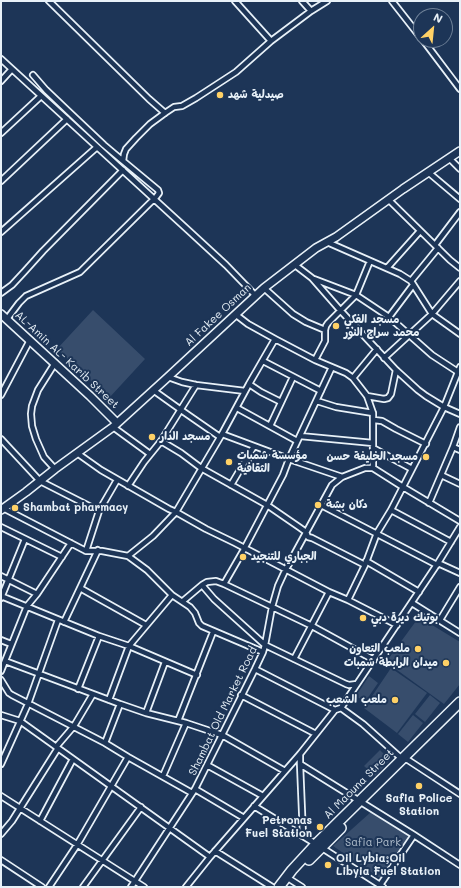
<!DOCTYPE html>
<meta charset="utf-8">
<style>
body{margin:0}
#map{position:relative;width:461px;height:888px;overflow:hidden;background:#1d3557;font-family:Mali,sans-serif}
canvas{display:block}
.frame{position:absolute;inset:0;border:2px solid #e8f1f8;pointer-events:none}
.north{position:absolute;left:413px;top:8px;width:40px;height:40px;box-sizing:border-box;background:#1d3557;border:1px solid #6e8097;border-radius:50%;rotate:27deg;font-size:11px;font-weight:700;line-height:16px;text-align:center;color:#e8f1f8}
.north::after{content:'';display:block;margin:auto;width:14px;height:18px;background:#ffd166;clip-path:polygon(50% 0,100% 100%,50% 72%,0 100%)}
</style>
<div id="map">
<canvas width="461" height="888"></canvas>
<div class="frame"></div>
<div class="north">N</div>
</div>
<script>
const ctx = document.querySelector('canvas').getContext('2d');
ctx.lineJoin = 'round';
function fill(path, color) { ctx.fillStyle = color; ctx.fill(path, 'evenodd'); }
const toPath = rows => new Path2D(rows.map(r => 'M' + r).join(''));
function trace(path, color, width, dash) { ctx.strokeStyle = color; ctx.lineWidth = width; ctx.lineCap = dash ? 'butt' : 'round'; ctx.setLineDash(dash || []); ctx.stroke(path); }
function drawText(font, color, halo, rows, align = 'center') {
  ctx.font = font + ' Mali,"Playpen Sans Arabic",sans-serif'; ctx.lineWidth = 4; ctx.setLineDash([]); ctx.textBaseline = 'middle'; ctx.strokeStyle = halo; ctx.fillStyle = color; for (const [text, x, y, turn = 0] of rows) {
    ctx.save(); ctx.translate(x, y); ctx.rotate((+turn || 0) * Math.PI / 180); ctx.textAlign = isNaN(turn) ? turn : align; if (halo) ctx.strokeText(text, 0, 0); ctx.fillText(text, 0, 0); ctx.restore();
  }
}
fill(toPath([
 [93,310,145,359,109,398,57,349],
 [419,617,460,642,460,684,444,704,386,662],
 [391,668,427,693,397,733,364,708],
 [369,676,378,683,365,702,356,696],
 [430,695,440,703,425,722,415,714],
 [413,715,423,723,408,742,398,734],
 [380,750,390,760,375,776,364,766],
 [371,812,410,836,380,878,333,846]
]), '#374d6c');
const street = toPath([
 [49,1,149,99,165,113],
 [235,1,271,41],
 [302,1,311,11],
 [392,1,421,38],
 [423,40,460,89],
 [1,59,188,230,226,265,255,295],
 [33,75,46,90,68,111,104,145,123,161],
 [1,81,12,69],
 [1,133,41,96],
 [449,158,460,169],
 [428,172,460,199],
 [1,181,67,119],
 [389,200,450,260,460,268],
 [1,232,97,147],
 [327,242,400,274,411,281,432,314,460,334],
 [435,245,460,212],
 [295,265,312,278,340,310,396,370,418,390,426,396,444,407,460,414],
 [387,268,420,231],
 [314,279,356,295,389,317,432,355,458,372],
 [411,281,438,248],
 [264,288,293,314,306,322,325,330],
 [1,293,12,285,25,271,43,251,123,170],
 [235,314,248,324,275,339,315,360,346,373,353,378,367,396,373,413,373,468],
 [389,317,413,285],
 [7,319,19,303,26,296,80,272,156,197,159,193,158,190,123,161,124,154,126,149,136,138,150,124,165,113,174,107,182,106,196,98,236,72,271,41,311,11,327,1],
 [384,358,432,314,460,281],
 [315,360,325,341,325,330,326,326,328,323,356,295,370,261],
 [263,361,321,391],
 [168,377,182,382,196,385,245,391],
 [353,378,377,349],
 [249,384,261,392,281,402],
 [153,390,181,410,220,437],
 [1,395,30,340],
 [367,396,384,399,388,398,391,394,396,370],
 [317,401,336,407,373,413],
 [237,408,297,441],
 [374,420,382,421,396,429,426,444],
 [270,426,293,377],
 [113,427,150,454],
 [222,434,289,459,342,477],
 [300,436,373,443],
 [1,439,40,481,99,511],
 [161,441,181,453,201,468,267,505,299,527,306,532,308,537,312,538,365,565],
 [453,447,460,450],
 [373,448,412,469],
 [77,453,101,470,169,509,176,512,206,529,235,543,329,592,348,600,397,625],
 [55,469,44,457,36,439,32,426,31,414,32,406,38,390,55,363],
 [441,475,460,484],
 [231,485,254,446],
 [128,486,144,462,161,441,196,385],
 [429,503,453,447,460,427],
 [321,505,437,565],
 [3,508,86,551,102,551,128,556,147,570,172,595,190,607,195,613,199,623,202,626,263,652],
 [391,510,451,542],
 [1,527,62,557],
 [86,551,99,511,117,480],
 [128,556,153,536,176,512,222,434,249,384,275,339],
 [366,561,419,592],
 [438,563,460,573],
 [1,576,37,594],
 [224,584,243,551,283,475,289,459,332,367],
 [202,585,214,599,265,645],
 [80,588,146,625],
 [1,596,99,636,129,646,197,675],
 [1,598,25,539],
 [348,600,365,565,377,533,391,510,444,407,460,367],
 [183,601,202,585,207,582,216,581,224,584,312,626,374,660],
 [412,603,460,633],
 [440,620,460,587],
 [64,622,98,550],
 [1,640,11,644],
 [265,645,272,607,278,586,284,573,332,485,342,477,365,468,373,468,403,487,460,521],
 [294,659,329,592],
 [5,661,120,704,146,713,186,723,222,735,285,771],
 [255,669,335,710],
 [1,671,27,606,37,594,71,543],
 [1,680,9,693,12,695,105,743,128,757,192,793],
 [78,689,99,636],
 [241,695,316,734],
 [109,700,129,646,172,595],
 [341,708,363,724,402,759,408,760,460,794],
 [146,713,165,662],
 [1,715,20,721,210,857],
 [178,721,213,632],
 [105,743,120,704],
 [56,747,74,726,93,694],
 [300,754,300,764,414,835,460,865],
 [1,764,28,704,58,620],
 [300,764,303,836],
 [207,765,263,796],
 [163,776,186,723],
 [195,789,244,818],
 [1,796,144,887],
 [254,806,316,844,383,887],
 [40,821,73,759],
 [1,834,12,821,58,748],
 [215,851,272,887],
 [1,860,42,887],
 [291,880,302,887],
 [380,885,414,835],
 [49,887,77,845,128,757],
 [83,887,141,807],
 [131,887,195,789,255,669,263,652,265,645,346,684,349,685,357,684,438,563,460,527],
 [186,887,210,857,300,754,335,710,341,708,357,684]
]);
const secondary = toPath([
 [1,314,90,396,117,423],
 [1,510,26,492,55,469,113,427,168,377,264,288,316,248,336,237,403,189,460,151]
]);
const highway = toPath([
 [309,860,341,828],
 [279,887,292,870,316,844,460,702]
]);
trace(street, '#e8f1f8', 8);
trace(secondary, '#e8f1f8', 10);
trace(highway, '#e8f1f8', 12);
trace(street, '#1d3557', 4.5);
trace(secondary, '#1d3557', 7);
trace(highway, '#1d3557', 9);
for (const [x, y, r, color] of [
 [220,95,4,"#ffd166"],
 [336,326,4,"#ffd166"],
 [152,437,4,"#ffd166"],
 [426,457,4,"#ffd166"],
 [229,462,4,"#ffd166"],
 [318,505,4,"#ffd166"],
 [15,508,4,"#ffd166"],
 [243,557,4,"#ffd166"],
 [363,618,4,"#ffd166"],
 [418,649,4,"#ffd166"],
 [446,663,4,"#ffd166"],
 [395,700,4,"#ffd166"],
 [419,786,4,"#ffd166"],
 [320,827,4,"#ffd166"],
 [328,865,4,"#ffd166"]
]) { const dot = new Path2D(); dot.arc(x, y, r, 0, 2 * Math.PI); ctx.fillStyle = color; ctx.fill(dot); trace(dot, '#1d3557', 1.5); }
drawText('bold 11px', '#e8f1f8', '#1d3557', [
 ["صيدلية شهد",228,95],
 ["مسجد الفكي",344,320],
 ["محمد سراج النور",344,333],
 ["مسجد الدار",160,437],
 ["مؤسسة شمبات",237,456],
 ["الثقافية",237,469],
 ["مسجد الخليفة حسن",418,457,"right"],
 ["دكان بشة",326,505],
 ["Shambat pharmacy",23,508],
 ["الجباري للتنجيد",251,557],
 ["بوتيك ديرة دبي",371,618],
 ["ملعب التعاون",410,649,"right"],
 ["ميدان الرابطة شمبات",438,663,"right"],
 ["ملعب الشعب",387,700,"right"],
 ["Safia Police",419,799,"center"],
 ["Station",419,812,"center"],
 ["Petronas",312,821,"right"],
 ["Fuel Station",312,834,"right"],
 ["Oil Lybia;Oil",336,859],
 ["Libyia Fuel Station",336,872]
], 'left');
drawText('11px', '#e8f1f8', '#1d3557', [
 ["Al Fakee Osman",218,315,-43],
 ["AL-Amin AL- Karib Street",67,360,43],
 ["Shambat Old Market Road",223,711,-64],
 ["Al Maouna Street",359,784,-45]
]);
drawText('11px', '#b3c0ce', '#1d3557', [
 ["Safia Park",373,843]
]);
</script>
